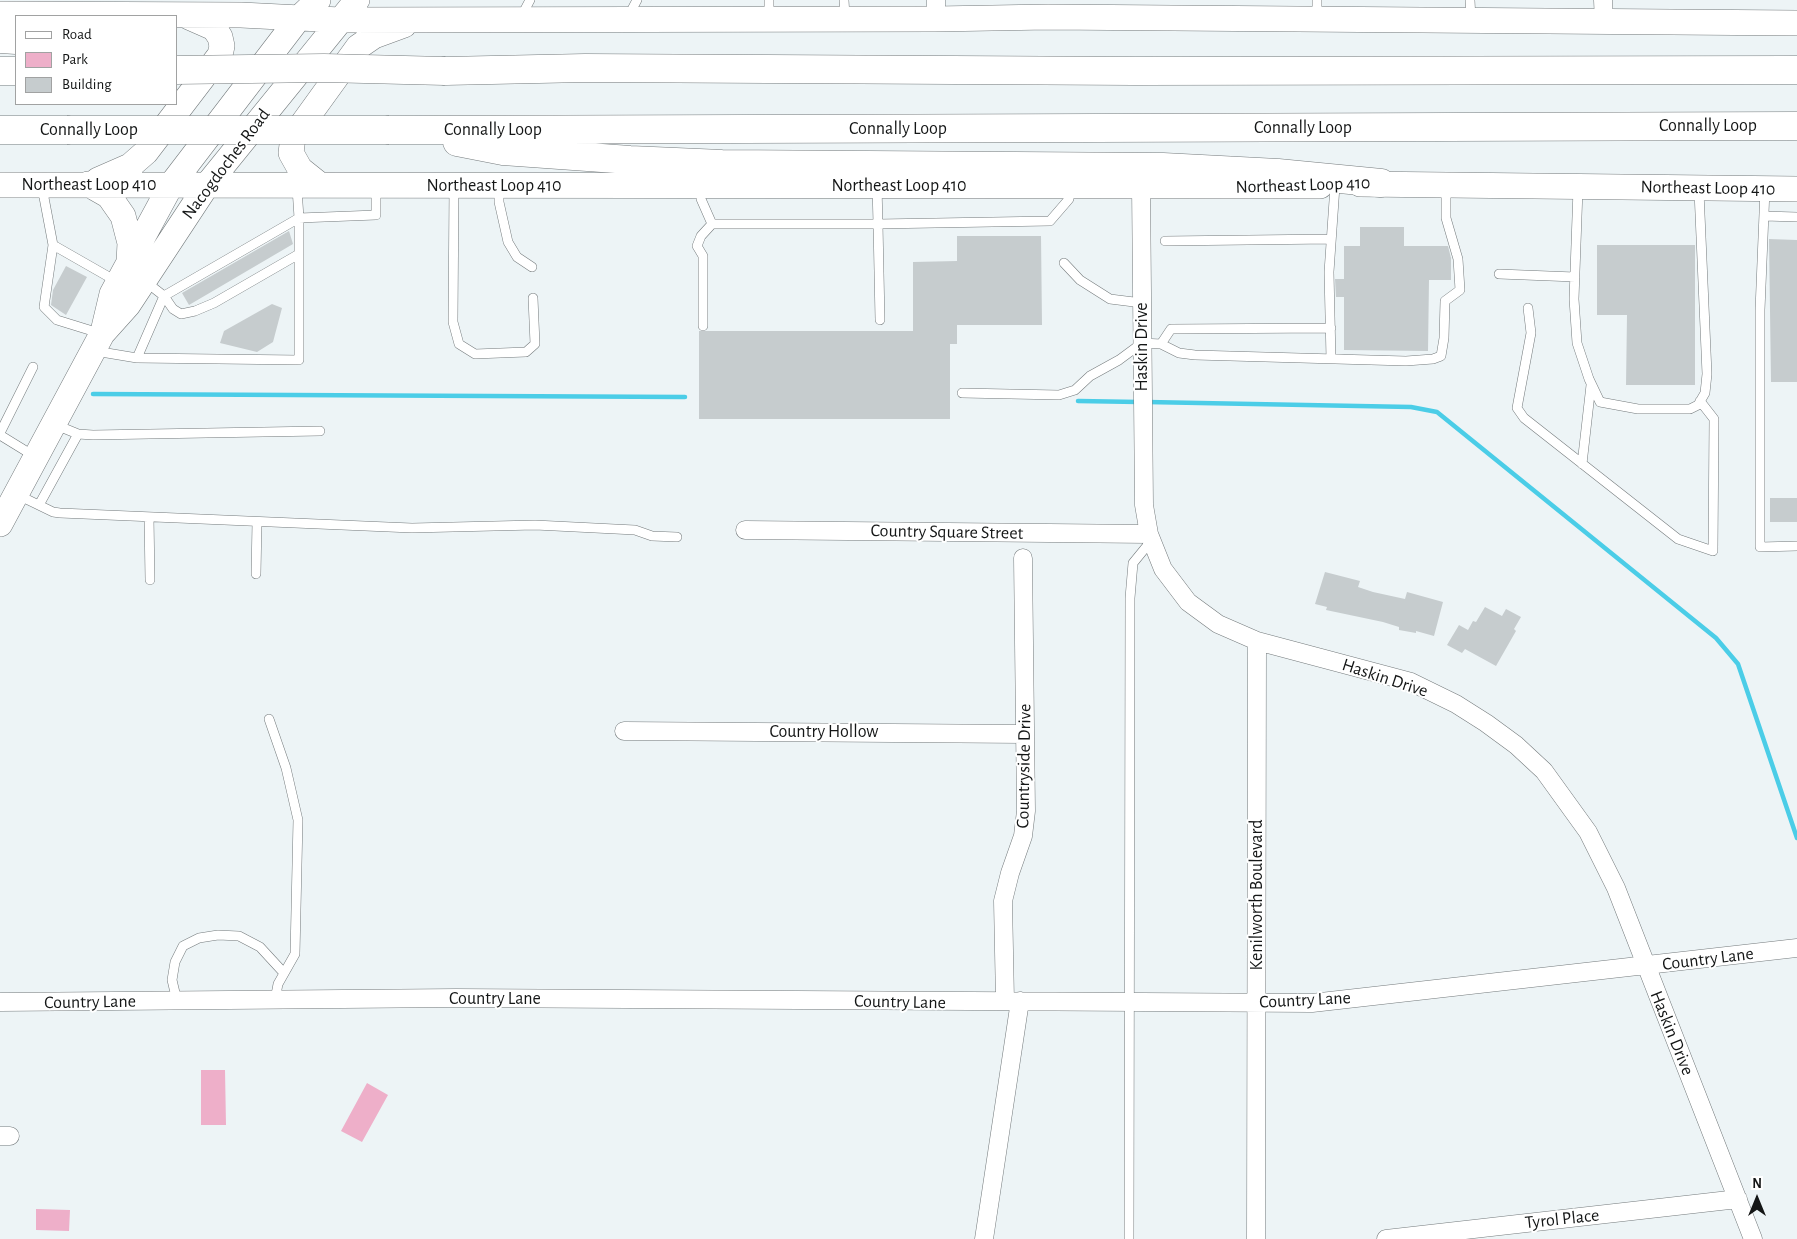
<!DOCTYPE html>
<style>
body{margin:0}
#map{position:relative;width:1797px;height:1239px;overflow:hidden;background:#edf4f6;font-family:"Alegreya Sans",sans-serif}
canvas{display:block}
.legend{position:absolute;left:15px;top:15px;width:162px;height:90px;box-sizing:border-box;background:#fff;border:1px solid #a1a2a2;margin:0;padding:6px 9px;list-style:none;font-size:15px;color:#141616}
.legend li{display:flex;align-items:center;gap:10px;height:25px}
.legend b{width:25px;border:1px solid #a1a2a2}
.north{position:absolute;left:1732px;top:1174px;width:50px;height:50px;-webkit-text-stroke:4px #fff;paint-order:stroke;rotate:0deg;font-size:14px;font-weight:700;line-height:20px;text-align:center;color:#141616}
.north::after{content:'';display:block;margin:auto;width:18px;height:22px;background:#141616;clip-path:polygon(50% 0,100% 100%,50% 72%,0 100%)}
</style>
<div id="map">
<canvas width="1797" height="1239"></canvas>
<ul class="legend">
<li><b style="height:6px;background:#fff"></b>Road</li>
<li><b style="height:14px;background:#eeafc9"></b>Park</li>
<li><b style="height:14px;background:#c6ccce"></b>Building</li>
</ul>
<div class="north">N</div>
</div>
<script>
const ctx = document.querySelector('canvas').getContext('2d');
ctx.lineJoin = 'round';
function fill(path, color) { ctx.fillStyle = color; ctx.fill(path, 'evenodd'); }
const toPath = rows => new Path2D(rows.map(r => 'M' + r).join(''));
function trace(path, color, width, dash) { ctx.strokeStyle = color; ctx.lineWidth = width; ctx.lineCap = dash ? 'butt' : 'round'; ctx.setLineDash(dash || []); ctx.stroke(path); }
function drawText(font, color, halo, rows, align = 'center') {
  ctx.font = font + ' "Alegreya Sans",sans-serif'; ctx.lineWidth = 4; ctx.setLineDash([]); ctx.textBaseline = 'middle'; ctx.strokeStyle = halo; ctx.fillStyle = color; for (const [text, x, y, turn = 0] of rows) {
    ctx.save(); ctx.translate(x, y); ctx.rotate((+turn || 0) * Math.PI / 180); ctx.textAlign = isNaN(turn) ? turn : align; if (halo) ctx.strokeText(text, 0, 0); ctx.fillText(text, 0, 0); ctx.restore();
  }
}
fill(toPath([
 [201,1070,225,1070,226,1125,201,1125],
 [367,1083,388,1095,362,1142,341,1131],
 [36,1209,70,1210,69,1231,36,1230]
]), '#eeafc9');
trace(toPath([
 [93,394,685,397],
 [1078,401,1139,402],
 [1147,402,1411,407,1437,412,1716,638,1738,664,1797,838]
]), '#4bcde7', 4.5);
fill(toPath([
 [1360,227,1404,227,1404,246,1448,246,1451,258,1451,280,1429,280,1428,351,1344,350,1344,297,1336,297,1335,279,1344,279,1344,246,1360,246],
 [289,231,293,244,189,305,182,293],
 [957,236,1041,236,1042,325,957,325,957,344,950,344,950,419,699,419,699,331,913,331,913,262,957,261],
 [1769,239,1797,240,1797,382,1771,382],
 [1597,245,1695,245,1695,385,1626,385,1627,315,1597,315],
 [66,266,87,277,66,315,51,305,53,290],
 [272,304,282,308,273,342,257,352,220,343,224,331],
 [1770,498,1797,498,1797,522,1770,522],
 [1325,572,1360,581,1358,587,1373,592,1405,599,1407,592,1443,602,1434,636,1416,631,1416,633,1399,630,1399,627,1383,622,1326,610,1327,607,1315,604],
 [1485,607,1502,616,1506,609,1521,617,1514,629,1516,631,1496,666,1465,649,1462,653,1447,645,1459,625,1468,630,1473,621,1476,622]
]), '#c6ccce');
const lane = toPath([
 [769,0,769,17],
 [844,0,845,17],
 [1470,0,1471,20],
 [521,17,530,0],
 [628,17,637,0],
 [1317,17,1317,0],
 [454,186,453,322,459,344,475,354,526,352,535,344,533,298],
 [499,186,499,202,508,242,517,257,532,267],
 [701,186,701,199,712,224],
 [877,186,878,224,1050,221,1069,199,1069,188],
 [42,187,53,245,44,307,57,320,99,333],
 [297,188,299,218,376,215,376,186],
 [1578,189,1574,299,1577,343,1589,379,1600,402,1638,409,1690,409,1698,405,1705,393,1707,374,1699,191],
 [1765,189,1760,310,1760,547,1797,546],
 [1764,216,1797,217],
 [1165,241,1331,239],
 [53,245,116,281],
 [1064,263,1080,280,1110,299,1142,303],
 [1499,274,1575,277],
 [164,296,173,309,181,314,195,311,214,303,299,254],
 [1528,308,1531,333,1517,408,1524,418,1678,539,1713,551,1714,419,1700,401],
 [703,326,703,256,697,246,701,236,712,224,878,224,880,320],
 [1161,344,1171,329,1331,328],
 [95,351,137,358,164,296],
 [137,358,299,360,299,218,164,296,146,282],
 [1331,359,1329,272,1335,186],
 [962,393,1059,395,1075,390,1090,376,1119,360,1142,343,1161,344,1179,353,1195,355,1406,361,1433,359,1441,356,1444,338,1445,301,1460,290,1458,259,1446,218,1446,187],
 [56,425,78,434,93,435,320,431],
 [0,433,33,367],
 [0,435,34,456],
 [1582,464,1591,385],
 [18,495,53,512,60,513,412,528,535,525,635,530,652,536,677,537],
 [39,505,78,434],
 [149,517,150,580],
 [256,574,257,522],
 [269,719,286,768,298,820,295,954,278,984,275,1000],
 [177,1001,172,980,175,962,183,946,199,938,218,935,239,936,260,947,283,972],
 [1129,1239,1130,598,1133,563,1151,541]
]);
const street = toPath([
 [1603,0,1604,22],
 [936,19,936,0],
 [1141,186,1144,505,1149,534,1163,569,1188,602,1218,624,1257,641,1411,682,1456,704,1486,723,1516,745,1544,771,1588,832,1616,888,1753,1239],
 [745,530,1149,534],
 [624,731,1025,734],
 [1005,1001,1003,901,1010,873,1023,836,1026,811,1023,558],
 [0,1002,456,998,1312,1003,1797,948],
 [0,1136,10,1136],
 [984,1239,1020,1001],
 [1256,1239,1257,641],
 [1386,1239,1738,1199]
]);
const secondary = toPath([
 [0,14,241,15,340,20,936,19,1048,17,1797,23],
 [98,180,130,166,146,152,220,55,222,46,220,37,214,28,189,17],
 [88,184,109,196,123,216,130,243,129,262],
 [1360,184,1797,189],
 [0,185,1320,186],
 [320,185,300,169,291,153,293,137,358,47,374,36,404,25],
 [103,332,112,294,171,185,298,19,318,0],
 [0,524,102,334,128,305,207,185,357,0]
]);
const highway = toPath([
 [0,39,16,40],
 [0,71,16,71],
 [445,71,585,68,1135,71,1797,70],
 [0,130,67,130],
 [389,130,1797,126],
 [457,142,503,151,630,160,722,164,1163,167,1278,173,1381,183]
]);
trace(lane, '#747a7c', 10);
trace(street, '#747a7c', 19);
trace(secondary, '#747a7c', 26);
trace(highway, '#747a7c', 29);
trace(lane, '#fff', 9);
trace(street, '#fff', 18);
trace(secondary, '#fff', 25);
trace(highway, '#fff', 28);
const highwayBridge = toPath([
 [176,70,324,68,445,71],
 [67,130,389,130]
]);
trace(highwayBridge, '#747a7c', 29, []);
trace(highwayBridge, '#fff', 28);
drawText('18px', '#141616', '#fff', [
 ["Connally Loop",1708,126],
 ["Connally Loop",1303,128],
 ["Connally Loop",898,129],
 ["Connally Loop",89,130],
 ["Connally Loop",493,130],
 ["Nacogdoches Road",226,164,-53],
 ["Northeast Loop 410",89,185],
 ["Northeast Loop 410",1303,185,-2],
 ["Northeast Loop 410",494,186],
 ["Northeast Loop 410",899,186],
 ["Northeast Loop 410",1708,188,1],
 ["Haskin Drive",1142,347,-90],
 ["Country Square Street",947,532,1],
 ["Haskin Drive",1385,678,18],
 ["Country Hollow",824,732],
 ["Countryside Drive",1024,766,-89],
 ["Kenilworth Boulevard",1257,895,-90],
 ["Country Lane",1708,959,-7],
 ["Country Lane",495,999],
 ["Country Lane",1305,1000,-3],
 ["Country Lane",90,1002,-1],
 ["Country Lane",900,1002,1],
 ["Haskin Drive",1672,1033,68],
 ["Tyrol Place",1562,1219,-6]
]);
</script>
